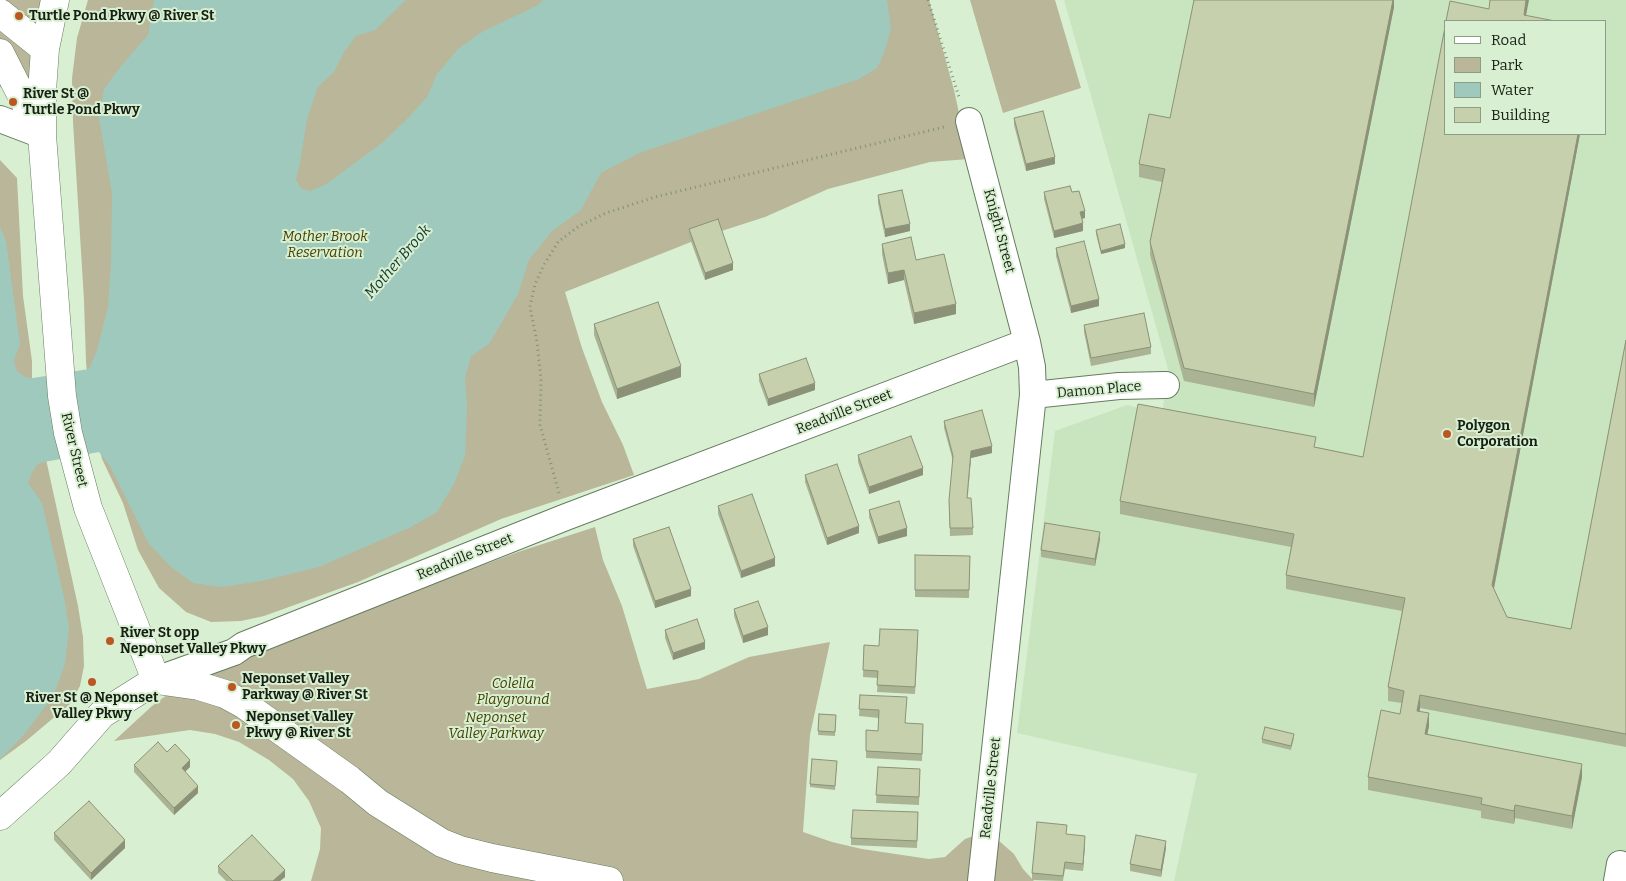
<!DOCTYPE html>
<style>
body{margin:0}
#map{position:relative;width:1626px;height:881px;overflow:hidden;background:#d8f0d1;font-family:Bitter,serif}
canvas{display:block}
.legend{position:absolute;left:1444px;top:20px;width:162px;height:115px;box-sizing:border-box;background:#d8f0d1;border:1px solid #8b9d85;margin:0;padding:6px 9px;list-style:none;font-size:15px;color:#172014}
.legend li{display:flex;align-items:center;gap:10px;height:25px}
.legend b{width:25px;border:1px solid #8b9d85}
</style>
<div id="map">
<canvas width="1626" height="881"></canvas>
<ul class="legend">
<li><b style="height:6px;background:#fff"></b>Road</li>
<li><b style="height:14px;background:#b9b699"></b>Park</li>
<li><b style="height:14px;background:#a0c9bd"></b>Water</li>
<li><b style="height:14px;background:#c6d0ac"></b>Building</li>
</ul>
</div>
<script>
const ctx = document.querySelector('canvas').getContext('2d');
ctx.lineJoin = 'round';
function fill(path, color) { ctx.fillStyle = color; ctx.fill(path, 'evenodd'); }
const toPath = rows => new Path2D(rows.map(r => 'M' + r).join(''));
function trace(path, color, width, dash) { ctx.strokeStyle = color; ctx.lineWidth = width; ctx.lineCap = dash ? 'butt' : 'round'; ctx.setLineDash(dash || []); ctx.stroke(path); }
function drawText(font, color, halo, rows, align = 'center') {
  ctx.font = font + ' Bitter,serif'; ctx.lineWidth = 4; ctx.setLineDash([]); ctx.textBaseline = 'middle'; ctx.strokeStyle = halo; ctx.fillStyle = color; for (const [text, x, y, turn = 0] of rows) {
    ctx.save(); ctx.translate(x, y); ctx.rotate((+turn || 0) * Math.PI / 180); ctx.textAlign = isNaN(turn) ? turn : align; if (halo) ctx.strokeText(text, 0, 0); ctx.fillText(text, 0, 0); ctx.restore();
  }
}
fill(toPath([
 [1064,0,1626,0,1626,881,1174,881,1197,774,1017,733,1055,431,1127,405,1162,414,1168,369],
 [1445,21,1605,21,1605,134,1445,134]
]), '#c8e5c0');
fill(toPath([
 [0,0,50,0,27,95,0,87],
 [88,0,929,0,954,90,969,159,930,162,828,189,765,217,706,236,565,292,582,348,602,402,623,445,634,475,501,519,358,582,264,616,241,621,211,622,186,612,159,588,138,550,123,503,102,459,91,415,86,362,84,300,73,122,72,78,77,38],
 [970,0,1055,0,1081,88,1003,113],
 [0,160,17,178,23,296,32,361,32,395,78,606,83,637,84,666,80,686,70,704,26,741,0,760],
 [595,527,603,560,622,606,647,689,699,679,749,657,830,642,810,735,803,832,832,842,862,849,929,859,945,857,965,839,979,834,998,840,1014,854,1023,869,1034,881,311,881,320,849,321,828,309,801,293,779,269,760,239,742,215,734,190,730,114,741,152,706,183,683,401,596,518,552]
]), '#b9b699');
fill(toPath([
 [154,0,406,0,375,30,356,36,344,52,334,72,318,87,307,119,300,163,296,180,302,189,310,191,325,185,382,143,409,117,427,97,437,74,458,49,482,32,536,6,543,0,887,0,891,29,884,53,877,68,859,79,639,153,601,173,581,210,551,232,529,260,518,294,489,344,471,356,465,378,467,405,465,456,454,484,437,512,411,527,319,567,261,581,222,587,193,583,171,567,149,544,110,466,99,452,39,463,32,472,28,483,42,503,64,597,69,628,65,664,53,697,22,737,0,759,0,227,6,241,20,344,14,360,16,370,25,377,33,378,89,369,97,350,108,307,111,263,112,193,99,118,104,89,121,66,148,35]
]), '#a0c9bd');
const minor = toPath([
 [0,119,42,135],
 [969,121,1027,342,1032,367,1033,395,981,881],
 [1033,395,1119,386,1166,385],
 [156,680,234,652,244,645,566,517,1027,342],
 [1617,881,1620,864]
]);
const tertiary = toPath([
 [0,816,59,763,102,714,156,680]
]);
const secondary = toPath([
 [55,0,45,49,42,91,42,135,62,396,68,433,88,508,156,680,199,686,225,694,245,705,350,780,378,803,442,843,460,850,492,858,609,881],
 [0,13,45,49],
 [0,53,40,132]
]);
trace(minor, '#667c60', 28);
trace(tertiary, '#667c60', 29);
trace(secondary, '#667c60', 29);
trace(toPath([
 [928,0,959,97],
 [559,493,540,425,541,379,537,342,530,307,535,284,545,263,558,242,579,226,606,213,655,197,944,127]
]), '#7f907a', 3, [1, 4]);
trace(minor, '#fff', 26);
trace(tertiary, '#fff', 28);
trace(secondary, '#fff', 28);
fill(toPath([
 [1394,0,1394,7,1314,407,1184,381,1150,255,1150,242,1162,182,1139,177,1139,164,1170,118],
 [1014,118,1055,164,1026,171,1014,125],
 [1445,134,1580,134,1494,589,1507,617,1571,629,1626,340,1626,747,1420,708,1420,711,1429,726,1427,734,1582,777,1572,829,1515,818,1514,824,1481,818,1481,811,1368,790,1368,777,1400,714,1402,703,1388,701,1388,687,1402,611,1286,589,1286,575,1291,547,1120,514,1120,501,1316,447,1363,457],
 [1044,192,1085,218,1082,219,1083,231,1054,238,1044,199],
 [878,195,910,231,885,237,878,203],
 [689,229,733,270,705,280,689,236],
 [1096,230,1125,248,1101,254,1096,234],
 [882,244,916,260,956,314,914,324,904,280,888,284,882,254],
 [1056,248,1099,306,1071,313,1056,256],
 [594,324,681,377,617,399,594,335],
 [1084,325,1151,347,1151,354,1091,366,1084,332],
 [759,374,815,390,768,406,759,381],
 [944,421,992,453,971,458,967,498,973,528,973,535,950,536,949,507,953,461,944,428],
 [858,455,923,475,869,494,858,462],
 [805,475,859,533,827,545,805,482],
 [718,506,775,566,741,578,718,514],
 [869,510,907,536,878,544,869,517],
 [633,539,691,596,655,608,633,546],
 [1100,539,1095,566,1041,557,1041,550],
 [915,555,970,556,969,598,915,597],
 [734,609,768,635,743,643,734,616],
 [665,630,705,649,673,660,665,638],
 [918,638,915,694,877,692,878,678,863,677,864,645,879,646],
 [860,695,906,723,923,731,922,761,866,758,866,730,878,731,879,718,859,716],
 [819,714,836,715,835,736,818,735],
 [1294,738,1291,750,1262,743,1262,739],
 [167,752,190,767,185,771,198,793,174,815,134,772,134,765],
 [837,761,835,790,810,787,810,784],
 [878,767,920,769,919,805,876,803],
 [918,812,917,848,851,845,851,838],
 [54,833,125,848,91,880,54,840],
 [1067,834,1085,843,1083,871,1065,869,1063,881,1032,880,1032,873],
 [1166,848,1161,877,1130,871,1130,864],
 [218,866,285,877,280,881,226,881,218,873]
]), '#aab394');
fill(toPath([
 [1393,0,1394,0,1394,7,1314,407,1314,394],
 [1526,0,1529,0,1525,21,1524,15],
 [1578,134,1580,134,1492,598,1492,585],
 [1055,157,1055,164,1026,171,1026,164],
 [1085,211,1085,218,1080,219,1080,212],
 [1083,223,1083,231,1054,238,1054,231],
 [910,224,910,231,885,237,885,229],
 [1125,244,1125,248,1101,254,1101,251],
 [733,263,733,270,705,280,705,273],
 [904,270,904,280,888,284,888,273],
 [1099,299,1099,306,1071,313,1071,306],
 [956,304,956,314,914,324,914,313],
 [681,366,681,377,617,399,617,389],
 [815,383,815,390,768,406,768,399],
 [992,446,992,453,971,458,967,506,971,451],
 [923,468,923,475,869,494,869,487],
 [859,526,859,533,827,545,827,538],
 [907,528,907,536,878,544,878,537],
 [1100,532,1100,539,1095,566,1095,559],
 [775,558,775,566,741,578,741,571],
 [691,589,691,596,655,608,655,601],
 [768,627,768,635,743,643,743,636],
 [705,642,705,649,673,660,673,653],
 [1420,695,1420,708,1417,724,1417,711],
 [1429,713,1429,726,1425,747,1425,734],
 [190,760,190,767,182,775,182,768],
 [1582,764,1582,777,1572,829,1572,816],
 [198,786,198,793,174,815,174,808],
 [1515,805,1515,818,1514,824,1514,811],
 [1085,836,1085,843,1083,871,1083,864],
 [125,840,125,848,91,880,91,873],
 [1166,841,1166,848,1161,877,1161,870],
 [285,870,285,877,280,881,273,881]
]), '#8b9278');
const building = toPath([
 [1194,0,1393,0,1314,394,1184,368,1150,242,1165,169,1139,164,1149,114,1170,118,1194,0],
 [1490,0,1526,0,1524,15,1555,21,1446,21,1450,1,1489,9,1490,0],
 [1445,27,1445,134,1578,134,1492,585,1507,617,1571,629,1626,340,1626,734,1420,695,1417,711,1429,713,1425,734,1582,764,1572,816,1515,805,1514,811,1481,804,1482,798,1368,777,1381,710,1400,714,1404,691,1388,687,1405,598,1286,575,1294,534,1120,501,1138,404,1316,437,1314,447,1363,457,1445,27],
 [1043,111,1055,157,1026,164,1014,118,1043,111],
 [1070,186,1072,192,1079,191,1085,211,1080,212,1083,223,1054,231,1044,192,1070,186],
 [902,190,910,224,885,229,878,195,902,190],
 [718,219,733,263,705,273,689,229,718,219],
 [1120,224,1125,244,1101,251,1096,230,1120,224],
 [911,237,916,260,944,254,956,304,914,313,904,270,888,273,882,244,911,237],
 [1084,241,1099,299,1071,306,1056,248,1084,241],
 [658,302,681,366,617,389,594,324,658,302],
 [1144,313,1151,347,1091,358,1084,325,1144,313],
 [806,358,815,383,768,399,759,374,806,358],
 [982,410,992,446,971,451,967,498,971,498,973,528,950,528,949,500,953,456,944,421,982,410],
 [911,436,923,468,869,487,858,455,911,436],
 [837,464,859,526,827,538,805,475,837,464],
 [752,494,775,558,741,571,718,506,752,494],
 [899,501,907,528,878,537,869,510,899,501],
 [1045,523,1100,532,1095,559,1041,550,1045,523],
 [669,527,691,589,655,601,633,539,669,527],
 [915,555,970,556,969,590,915,590,915,555],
 [758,601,768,627,743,636,734,609,758,601],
 [697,619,705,642,673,653,665,630,697,619],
 [880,629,918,630,915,687,877,685,878,671,863,670,864,645,879,646,880,629],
 [860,695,907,697,905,723,923,724,922,754,866,751,866,730,878,731,879,710,859,709,860,695],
 [819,714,836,715,835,732,818,731,819,714],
 [1265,727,1294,734,1291,746,1262,739,1265,727],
 [158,742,167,752,175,744,190,760,182,768,198,786,174,808,134,765,158,742],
 [812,759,837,761,835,786,810,784,812,759],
 [878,767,920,769,919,797,876,795,878,767],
 [89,801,125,840,91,873,54,833,89,801],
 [853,810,918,812,917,841,851,838,853,810],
 [1037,822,1067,825,1066,834,1085,836,1083,864,1065,862,1063,876,1032,873,1037,822],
 [252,835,285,870,273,881,233,881,218,866,252,835],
 [1136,835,1166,841,1161,870,1130,864,1136,835]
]);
fill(building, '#c6d0ac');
trace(building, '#8b9278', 1);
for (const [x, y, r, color] of [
 [19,16,5,"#bb5722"],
 [13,102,5,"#bb5722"],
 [1447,434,5,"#bb5722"],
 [110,641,5,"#bb5722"],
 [92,682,5,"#bb5722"],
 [232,687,5,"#bb5722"],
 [236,725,5,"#bb5722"]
]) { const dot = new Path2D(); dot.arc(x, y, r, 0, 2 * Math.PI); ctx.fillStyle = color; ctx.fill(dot); trace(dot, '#d8f0d1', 2); }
drawText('bold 14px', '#172014', '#d8f0d1', [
 ["Turtle Pond Pkwy @ River St",29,16],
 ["River St @",23,94],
 ["Turtle Pond Pkwy",23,110],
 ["Polygon",1457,426],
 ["Corporation",1457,442],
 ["River St opp",120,633],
 ["Neponset Valley Pkwy",120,649],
 ["Neponset Valley",242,679],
 ["Parkway @ River St",242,695],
 ["River St @ Neponset",92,698,"center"],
 ["Valley Pkwy",92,714,"center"],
 ["Neponset Valley",246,717],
 ["Pkwy @ River St",246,733]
], 'left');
drawText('14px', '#172014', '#d8f0d1', [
 ["Knight Street",999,231,75],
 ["Damon Place",1099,390,-5],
 ["Readville Street",844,412,-21],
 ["River Street",74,450,77],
 ["Readville Street",465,557,-22],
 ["Readville Street",991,788,-84]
]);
drawText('italic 14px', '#484002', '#d8f0d1', [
 ["Mother Brook",325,237],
 ["Reservation",325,253],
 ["Colella",513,684],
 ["Playground",513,700],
 ["Neponset",496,718],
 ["Valley Parkway",496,734]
]);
drawText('italic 15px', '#11372f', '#d8f0d1', [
 ["Mother Brook",398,262,-49]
]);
</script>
